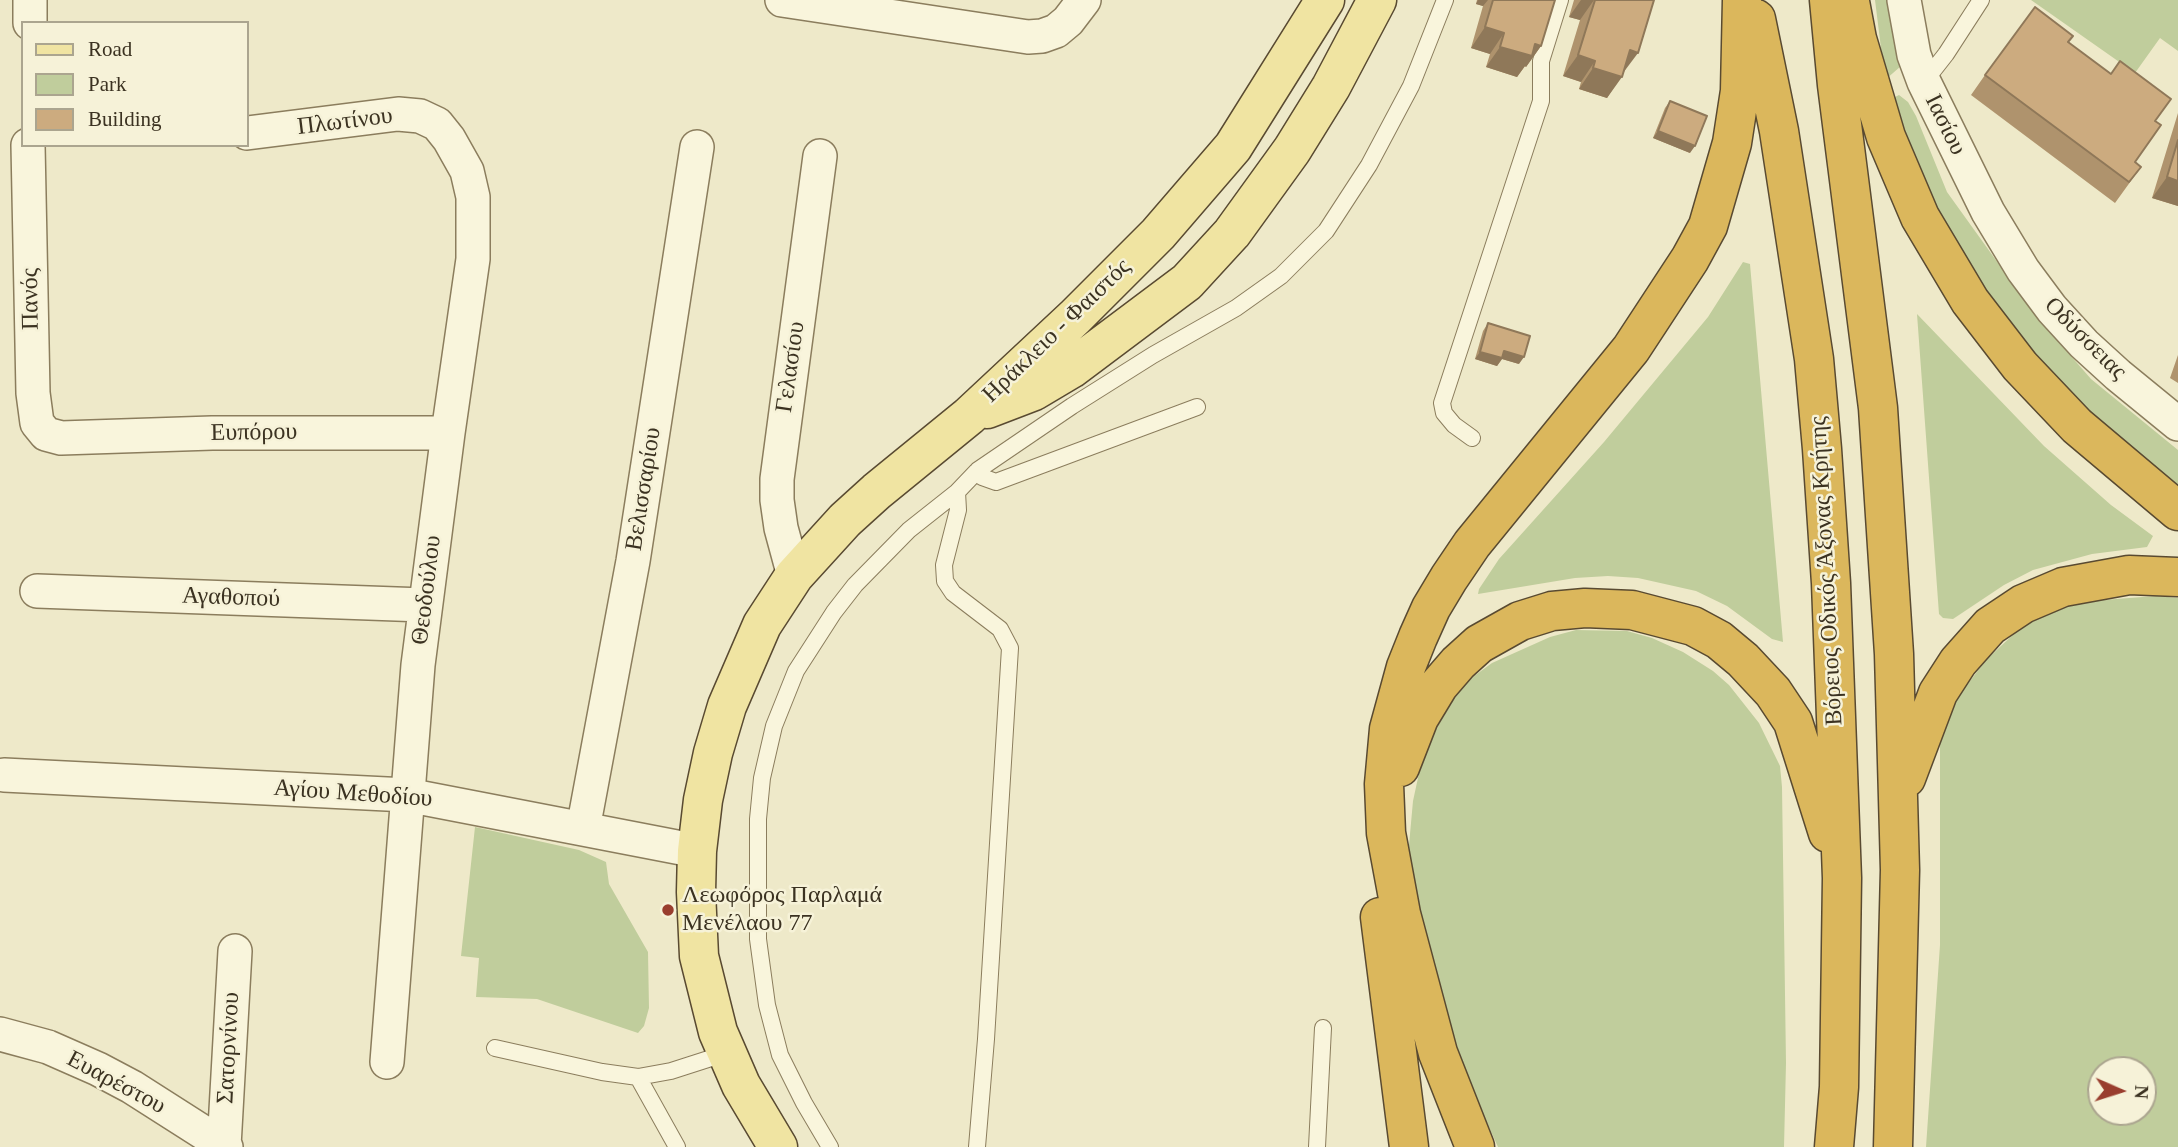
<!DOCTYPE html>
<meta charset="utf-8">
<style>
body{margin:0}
#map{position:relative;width:2178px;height:1147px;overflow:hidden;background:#eee9c9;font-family:"Times New Roman",serif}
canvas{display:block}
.legend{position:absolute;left:21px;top:21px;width:228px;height:126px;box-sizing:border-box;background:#f6f2d8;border:2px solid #aba58f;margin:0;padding:9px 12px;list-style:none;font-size:21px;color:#3b3221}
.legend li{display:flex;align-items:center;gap:14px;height:35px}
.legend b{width:35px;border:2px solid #aba58f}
.north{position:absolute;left:2087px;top:1056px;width:70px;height:70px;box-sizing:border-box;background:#f6f2d8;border:2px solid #aba58f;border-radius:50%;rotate:93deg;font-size:19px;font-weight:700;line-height:28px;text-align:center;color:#3b3221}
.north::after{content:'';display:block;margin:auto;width:24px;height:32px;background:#993e2e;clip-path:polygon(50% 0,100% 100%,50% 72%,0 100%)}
</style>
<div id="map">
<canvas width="2178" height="1147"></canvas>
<ul class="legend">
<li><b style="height:9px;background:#f0e4a2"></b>Road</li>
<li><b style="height:19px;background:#c0cd9c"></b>Park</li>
<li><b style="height:19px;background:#ccab7f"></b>Building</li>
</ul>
<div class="north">N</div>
</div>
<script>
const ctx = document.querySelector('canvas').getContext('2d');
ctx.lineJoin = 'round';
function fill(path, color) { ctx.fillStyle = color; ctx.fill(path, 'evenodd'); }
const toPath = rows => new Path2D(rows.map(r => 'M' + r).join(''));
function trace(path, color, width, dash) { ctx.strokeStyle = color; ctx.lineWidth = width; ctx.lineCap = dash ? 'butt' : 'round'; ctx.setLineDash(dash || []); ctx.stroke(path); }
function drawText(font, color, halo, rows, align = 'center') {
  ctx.font = font + ' "Times New Roman",serif'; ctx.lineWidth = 5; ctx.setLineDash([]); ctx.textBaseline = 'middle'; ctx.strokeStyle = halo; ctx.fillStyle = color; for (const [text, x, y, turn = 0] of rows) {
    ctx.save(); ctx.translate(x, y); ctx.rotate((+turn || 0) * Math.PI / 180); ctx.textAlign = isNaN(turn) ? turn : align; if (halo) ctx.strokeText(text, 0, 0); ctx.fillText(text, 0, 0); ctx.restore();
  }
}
fill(toPath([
 [1875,0,1892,0,1901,66,1885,80],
 [2031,0,2178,0,2178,51,2160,38,2135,73],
 [1899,95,1908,102,1916,116,1947,192,2036,316,2091,379,2178,450,2178,491,2118,440,2065,389,2013,332,1970,273,1932,206,1895,112,1895,97],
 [1743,262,1750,264,1783,642,1772,639,1727,606,1696,591,1638,578,1608,576,1575,578,1478,594,1479,589,1499,559,1604,442,1708,317],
 [1917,314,2044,446,2111,505,2153,536,2147,547,2092,554,2033,570,2004,585,1953,619,1943,618,1939,614],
 [2156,596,2178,598,2178,1147,1926,1147,1940,945,1940,744,1949,713,1957,698,1986,660,2017,631,2038,615,2063,603],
 [2101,1070,2143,1070,2143,1112,2101,1112],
 [1576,630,1627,631,1652,638,1683,652,1713,671,1729,685,1759,723,1780,766,1782,787,1786,1063,1784,1147,1498,1147,1468,1081,1442,1012,1412,888,1409,845,1413,801,1421,764,1436,729,1454,699,1470,679,1492,663,1550,637],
 [475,827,579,850,606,862,609,884,648,952,649,1008,644,1026,638,1033,537,999,476,997,479,958,461,956]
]), '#c0cd9c');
const service = toPath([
 [1924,82,1946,54,1981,0],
 [1472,438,1454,425,1444,413,1442,403,1541,101,1541,61,1560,0],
 [978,470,982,477,996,482,1197,407],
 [957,492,958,510,944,565,945,581,953,593,1000,629,1010,648,986,1039,977,1147],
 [495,1048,602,1072,638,1077,671,1071,727,1053],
 [638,1077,677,1147],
 [830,1147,804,1103,780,1055,767,1005,758,939,758,819,762,778,774,726,796,671,834,612,855,585,909,530,957,492,978,470,1072,406,1153,355,1236,308,1281,276,1326,231,1369,165,1411,86,1445,0],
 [1317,1147,1323,1028]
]);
const minor = toPath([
 [782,0,1028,37,1042,36,1056,31,1068,21,1084,0],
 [1904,0,1914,55,1924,82,1988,212,2023,270,2052,309,2084,344,2118,375,2178,424],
 [30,23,30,0],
 [247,133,398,114,420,116,437,124,449,139,467,171,473,197,473,259,448,433,418,665,387,1062],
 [28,145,33,393,37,423,46,434,61,438,212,433,448,433],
 [794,576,781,528,777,500,777,479,820,156],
 [37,591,424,605],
 [4,775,407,795,697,851],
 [583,829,633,561,697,147],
 [0,1034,48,1047,98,1069,132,1087,226,1147],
 [224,1146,235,951]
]);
const primary = toPath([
 [987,409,1034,391,1071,369,1187,282,1232,233,1292,150,1331,87,1377,0],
 [778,1147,741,1085,718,1032,699,956,696,892,697,851,703,800,713,753,727,706,762,625,794,576,845,520,877,491,969,416,1075,317,1158,234,1233,147,1325,0]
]);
const motorway = toPath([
 [1829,0,1837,85,1878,408,1894,654,1900,870,1893,1147],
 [1850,2,1857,39,1886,137,1920,217,1970,301,2020,366,2077,426,2178,511],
 [1756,19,1779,131,1814,359,1822,449,1831,583,1842,878,1839,1087,1834,1147],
 [1400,767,1419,718,1439,685,1458,663,1479,644,1520,621,1552,611,1585,608,1632,610,1693,626,1719,640,1743,660,1773,692,1793,722,1828,833],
 [1906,778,1938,693,1958,662,1990,626,2023,604,2063,587,2129,575,2178,577],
 [1380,917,1409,1147],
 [1475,1147,1438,1053,1401,914,1386,833,1384,784,1389,729,1406,667,1418,637,1431,608,1449,578,1472,544,1631,349,1690,259,1708,226,1732,143,1740,91,1742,0]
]);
trace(service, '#8b7d5d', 18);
trace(minor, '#8b7d5d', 36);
trace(primary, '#594a31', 41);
trace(motorway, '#594a31', 41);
trace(service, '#f9f5dc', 16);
trace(minor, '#f9f5dc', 33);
trace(primary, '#f0e4a2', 38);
trace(motorway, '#dbb75c', 38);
fill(toPath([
 [1477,0,1555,0,1541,46,1526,67,1525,66,1517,77,1486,67,1490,54,1471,48,1483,6,1476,4],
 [1574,0,1654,0,1623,73,1607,98,1579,89,1581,82,1563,76,1580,20,1569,17],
 [2068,42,2155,121,2161,125,2135,162,2141,167,2115,203,1971,95,1985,75],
 [1670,101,1690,153,1653,138,1665,108],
 [2178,113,2178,206,2152,198],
 [1488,323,1519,364,1502,359,1497,366,1475,359,1483,331],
 [2178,355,2178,383,2170,378]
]), '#af936d');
fill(toPath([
 [1478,0,1488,0,1483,6,1476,4],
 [1581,0,1594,0,1580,20,1569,17],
 [1485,27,1504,33,1490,54,1471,48],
 [1535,44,1541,46,1526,67,1525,66,1517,77,1486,67,1500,47],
 [1630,50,1638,53,1623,73],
 [1578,55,1595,61,1581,82,1563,76],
 [1593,68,1622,77,1607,98,1579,89],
 [1658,131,1695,146,1690,153,1653,138],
 [2167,177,2178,181,2178,206,2152,198],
 [1504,351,1524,357,1519,364,1502,359,1497,366,1475,359,1480,352]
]), '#8f7859');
const building = toPath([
 [1493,0,1555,0,1541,46,1535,44,1532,56,1500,47,1504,33,1485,27,1493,0],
 [1595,0,1654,0,1638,53,1630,50,1622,77,1593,68,1595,61,1578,55,1595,0],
 [2035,7,2073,36,2068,42,2111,74,2120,61,2171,99,2155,121,2161,125,2135,162,2141,167,2129,182,1985,75,2035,7],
 [1670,101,1707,116,1695,146,1658,131,1670,101],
 [2178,140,2178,181,2167,177,2178,140],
 [1488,323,1530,336,1524,357,1504,351,1502,358,1480,352,1488,323]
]);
fill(building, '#ccab7f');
trace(building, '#8f7859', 2);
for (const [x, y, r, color] of [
 [668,910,7,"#993e2e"]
]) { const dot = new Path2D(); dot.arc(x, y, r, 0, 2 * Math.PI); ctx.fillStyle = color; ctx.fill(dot); trace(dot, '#f6f2d8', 2.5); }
drawText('24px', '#3b3221', '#f6f2d8', [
 ["Πλωτίνου",345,122,-7],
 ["Ιασίου",1945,125,64],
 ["Πανός",31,299,-91],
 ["Ηράκλειο - Φαιστός",1057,331,-44],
 ["Οδύσσειας",2085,339,45],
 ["Γελασίου",791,367,-82],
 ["Ευπόρου",254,433,-1],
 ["Βελισσαρίου",644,489,-81],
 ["Βόρειος Οδικός Άξονας Κρήτης",1827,571,-93],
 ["Θεοδούλου",427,590,-83],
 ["Αγαθοπού",231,598,2],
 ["Αγίου Μεθοδίου",353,794,4],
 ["Σατορνίνου",229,1048,-87],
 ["Ευαρέστου",116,1083,28]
]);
drawText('24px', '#3b3221', '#f6f2d8', [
 ["Λεωφόρος Παρλαμά",682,896],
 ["Μενέλαου 77",682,924]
], 'left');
</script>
